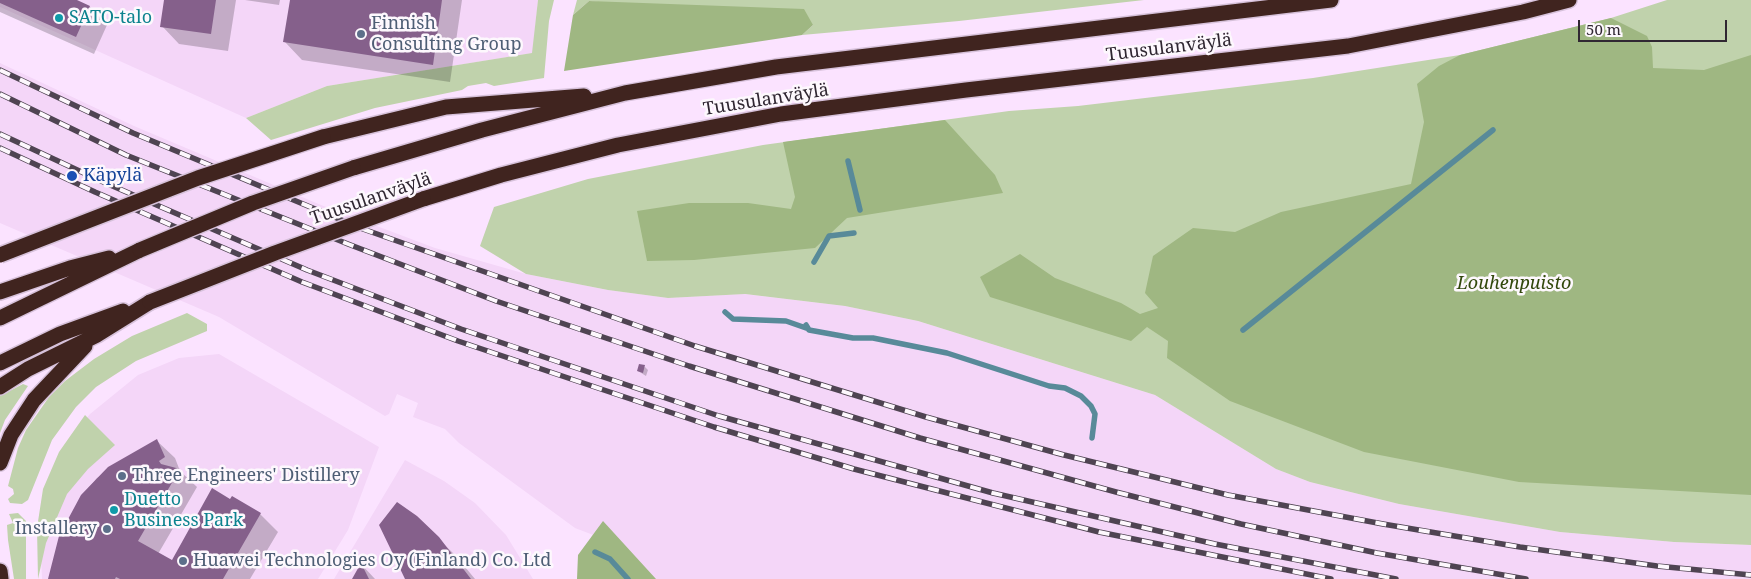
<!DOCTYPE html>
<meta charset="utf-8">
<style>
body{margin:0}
#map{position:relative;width:1751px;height:579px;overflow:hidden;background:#fbe3ff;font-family:"Noto Serif",serif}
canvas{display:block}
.scale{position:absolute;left:1578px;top:20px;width:149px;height:22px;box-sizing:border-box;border:2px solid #302732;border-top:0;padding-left:6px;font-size:15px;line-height:18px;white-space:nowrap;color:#302732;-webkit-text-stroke:4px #fdf8fd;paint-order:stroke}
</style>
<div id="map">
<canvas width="1751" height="579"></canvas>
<div class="scale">50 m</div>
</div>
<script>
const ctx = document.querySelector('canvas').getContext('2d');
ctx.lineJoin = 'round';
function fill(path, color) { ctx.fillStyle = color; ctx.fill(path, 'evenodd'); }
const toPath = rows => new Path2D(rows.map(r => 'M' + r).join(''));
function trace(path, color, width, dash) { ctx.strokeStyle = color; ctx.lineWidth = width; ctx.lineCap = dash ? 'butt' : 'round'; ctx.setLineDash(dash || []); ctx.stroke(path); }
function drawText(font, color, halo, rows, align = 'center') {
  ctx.font = font + ' "Noto Serif",serif'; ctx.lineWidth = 5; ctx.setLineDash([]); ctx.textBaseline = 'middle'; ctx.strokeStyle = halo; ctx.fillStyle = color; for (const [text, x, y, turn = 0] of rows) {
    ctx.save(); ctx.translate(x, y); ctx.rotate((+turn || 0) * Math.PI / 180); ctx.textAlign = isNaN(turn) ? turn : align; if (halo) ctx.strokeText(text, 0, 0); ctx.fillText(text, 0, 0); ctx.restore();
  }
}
fill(toPath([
 [0,0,538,0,533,53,327,86,246,118,0,7],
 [0,63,134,126,321,205,435,248,526,274,608,290,668,298,744,294,845,306,918,321,1155,395,1276,469,1310,482,1399,504,1560,532,1674,542,1751,545,1751,579,648,579,609,541,575,528,459,443,445,429,413,417,418,403,397,394,389,414,385,416,219,317,0,223],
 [219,354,379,447,348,530,318,579,42,579,40,534,68,441,90,414,138,375,179,358],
 [405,460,444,481,475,503,506,535,533,579,334,579]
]), '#f4d6f8');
fill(toPath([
 [538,0,554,0,549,21,544,78,494,86,486,83,468,86,462,90,375,108,271,140,246,118,327,86,532,53],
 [577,0,1144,0,959,21,802,35,813,25,589,1,573,15],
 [1667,0,1751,0,1751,545,1674,542,1560,532,1399,504,1310,482,1276,469,1155,395,918,321,845,306,745,294,668,298,608,290,526,274,480,246,494,207,588,179,763,145,1009,111,1078,106,1313,78,1460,55,1611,18],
 [187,313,207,324,207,331,136,361,96,387,76,407,52,440,28,500,22,504,10,503,8,499,14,494,13,489,8,486,18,448,26,430,49,397,65,381,94,359,132,336],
 [23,384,28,386,5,420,0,433,0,396],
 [85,415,115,445,88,469,67,494,46,543,38,579,37,528,43,489,59,452],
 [18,513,26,521,26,579,14,579,8,540,7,525,13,523,9,514]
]), '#c0d2ac');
fill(toPath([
 [589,1,804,9,813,25,802,35,564,71,573,15],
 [1611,18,1647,36,1652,47,1653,68,1704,70,1751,55,1751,495,1519,482,1364,452,1230,401,1167,358,1168,341,1147,327,1131,341,990,297,980,277,1020,254,1055,278,1121,303,1140,314,1158,308,1145,293,1153,256,1193,228,1235,232,1281,212,1411,184,1424,122,1417,84,1439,66,1460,55],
 [945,120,995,175,1003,193,847,218,815,248,694,260,647,261,637,211,689,203,748,203,791,209,795,197,783,142],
 [603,521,656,579,577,579,578,555]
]), '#9fb782');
fill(toPath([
 [0,0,74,0,90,7,107,25,94,54,0,12],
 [166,0,236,0,228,51,179,44,162,26],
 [245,0,280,0,279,5],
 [291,0,462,0,450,82,302,60,285,42],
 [645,367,648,370,646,376,638,371],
 [157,441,175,458,180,471,197,487,158,554,173,562,230,500,260,514,278,532,250,579,50,579,82,496,97,478],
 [416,517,456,556,475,579,407,579],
 [362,565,375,579,353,579]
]), '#0003');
trace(toPath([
 [848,161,860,210],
 [814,262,829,236,854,233],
 [725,312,733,319,786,321,806,328],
 [806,325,809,330,853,338,873,338,947,353,1049,386,1065,388,1081,396,1091,406,1095,414,1092,438],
 [1243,330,1493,130],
 [595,552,610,559,628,579]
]), '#588a99', 5.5);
fill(toPath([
 [0,0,77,0,90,6,76,37,0,3],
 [164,0,216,0,211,34,160,27],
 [290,0,442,0,433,65,283,42],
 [639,364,645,365,643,373,637,371],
 [157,439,165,457,159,461,161,464,180,469,138,541,172,560,212,488,230,499,232,496,261,513,223,579,120,579,116,577,115,579,48,579,59,536,81,495,108,467],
 [397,502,417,516,439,537,471,579,405,579,379,525],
 [361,563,369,579,352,579]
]), '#85608b');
const highway = toPath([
 [323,137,446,107,584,96],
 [353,168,482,130,625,93,776,67,1331,0],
 [423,199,501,175,618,145,781,114,966,90,1348,46,1523,12,1569,0],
 [0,292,70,268,109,258],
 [0,318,140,250],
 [0,363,60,334,123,311],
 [0,387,28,369,97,335,150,302],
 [0,463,11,435,34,400,85,346],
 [0,571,1,579]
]);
trace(highway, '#d6c1da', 18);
trace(highway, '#40241f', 15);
const rail = toPath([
 [0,70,133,133,363,229,695,346,926,417,1064,455,1228,495,1383,524,1520,547,1657,566,1751,575],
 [0,94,126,155,348,244,496,301,689,366,920,438,1116,492,1241,524,1377,553,1526,579],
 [0,134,101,181,307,270,461,329,719,416,993,493,1215,544,1396,579],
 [0,148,95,192,302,282,458,341,714,427,854,469,1099,532,1331,579]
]);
trace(rail, '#4f4452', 5.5);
trace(rail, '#fdf8fd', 4, [11]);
const highwayBridge = toPath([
 [140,250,253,203,353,168],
 [0,255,198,178,323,137],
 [150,302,275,253,423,199]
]);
trace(highwayBridge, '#d6c1da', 18, []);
trace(highwayBridge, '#40241f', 15);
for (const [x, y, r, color] of [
 [59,18,5,"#0f9aa8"],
 [361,34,5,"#5c6f8a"],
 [72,176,6,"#1a4fb4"],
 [122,476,5,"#5c6f8a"],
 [114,510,5,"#0f9aa8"],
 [107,529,5,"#5c6f8a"],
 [183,561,5,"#5c6f8a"]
]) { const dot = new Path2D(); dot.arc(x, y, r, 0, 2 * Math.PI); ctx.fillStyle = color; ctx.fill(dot); trace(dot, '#fdf8fd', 2); }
drawText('18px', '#0d838f', '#fdf8fd', [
 ["SATO-talo",69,18],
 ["Duetto",124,500],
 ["Business Park",124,521]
], 'left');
drawText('18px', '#4e5e75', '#fdf8fd', [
 ["Finnish",371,24],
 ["Consulting Group",371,45],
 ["Three Engineers' Distillery",132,476],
 ["Installery",97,529,"right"],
 ["Huawei Technologies Oy (Finland) Co. Ltd",193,561]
], 'left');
drawText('18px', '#302732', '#fdf8fd', [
 ["Tuusulanväylä",1169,48,-7],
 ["Tuusulanväylä",766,100,-9],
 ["Tuusulanväylä",371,199,-19]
]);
drawText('18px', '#164399', '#fdf8fd', [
 ["Käpylä",83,176]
], 'left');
drawText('italic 18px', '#32480c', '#fdf8fd', [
 ["Louhenpuisto",1514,284]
]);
</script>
